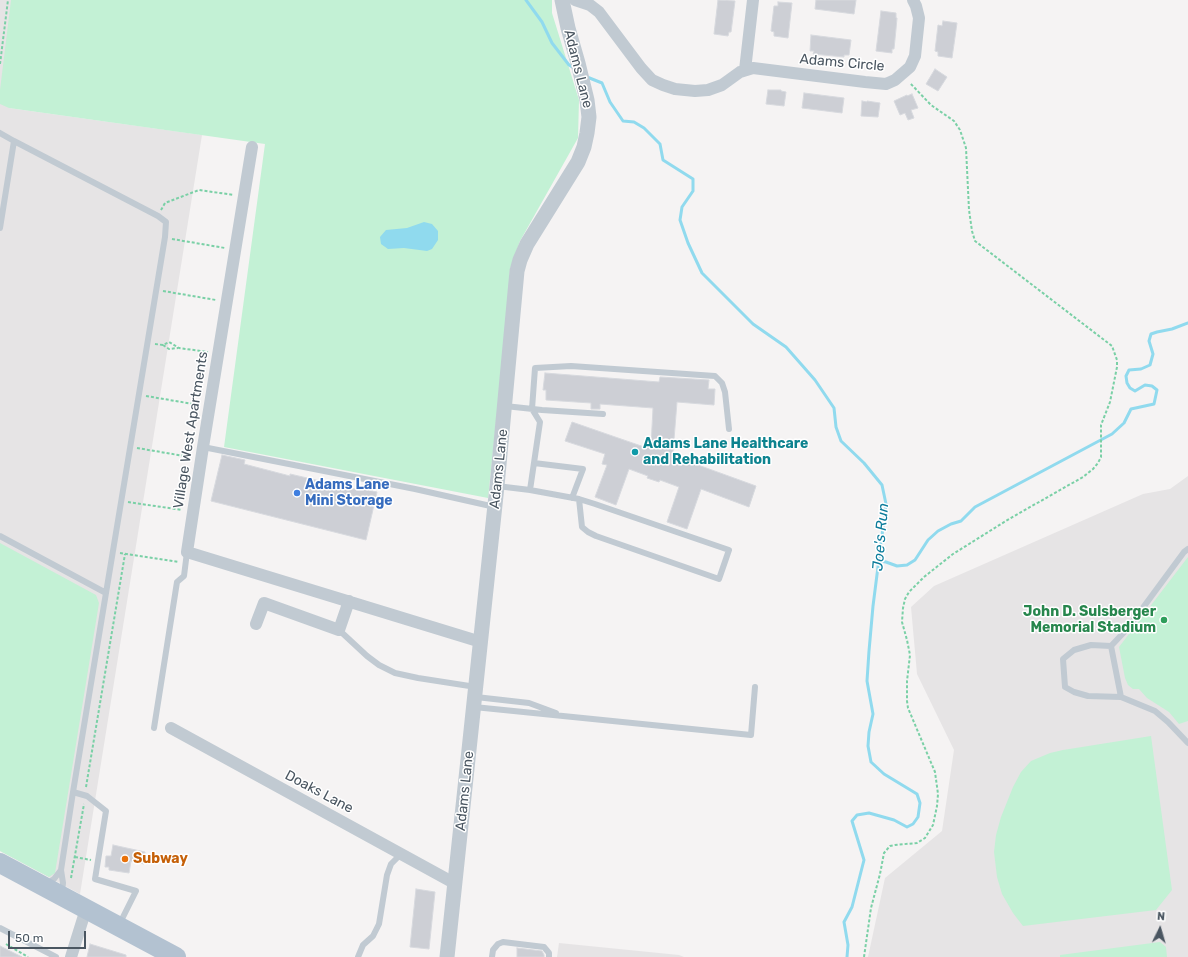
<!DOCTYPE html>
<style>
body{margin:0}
#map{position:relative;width:1188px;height:957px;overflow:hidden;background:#f5f3f3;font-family:Rubik,sans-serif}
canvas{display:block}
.north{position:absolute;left:1140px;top:909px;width:40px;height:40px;-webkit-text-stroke:3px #fff;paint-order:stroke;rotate:5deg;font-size:11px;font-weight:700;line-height:16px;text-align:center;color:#4a5661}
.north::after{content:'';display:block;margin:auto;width:14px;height:18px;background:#4a5661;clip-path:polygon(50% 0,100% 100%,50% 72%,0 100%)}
.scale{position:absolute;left:8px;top:931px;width:78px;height:18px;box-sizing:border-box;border:2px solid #4a5661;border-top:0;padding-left:5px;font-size:12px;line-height:14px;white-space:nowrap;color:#4a5661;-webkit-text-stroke:3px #fff;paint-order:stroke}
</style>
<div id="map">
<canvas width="1188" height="957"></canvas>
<div class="north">N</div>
<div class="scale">50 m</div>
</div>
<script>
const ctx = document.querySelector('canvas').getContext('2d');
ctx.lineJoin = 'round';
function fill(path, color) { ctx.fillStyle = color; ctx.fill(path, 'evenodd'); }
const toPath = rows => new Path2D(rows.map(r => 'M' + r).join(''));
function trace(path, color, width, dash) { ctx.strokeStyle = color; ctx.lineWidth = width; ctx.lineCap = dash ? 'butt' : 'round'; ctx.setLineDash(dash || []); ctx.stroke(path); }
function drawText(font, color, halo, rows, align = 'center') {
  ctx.font = font + ' Rubik,sans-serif'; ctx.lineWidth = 3; ctx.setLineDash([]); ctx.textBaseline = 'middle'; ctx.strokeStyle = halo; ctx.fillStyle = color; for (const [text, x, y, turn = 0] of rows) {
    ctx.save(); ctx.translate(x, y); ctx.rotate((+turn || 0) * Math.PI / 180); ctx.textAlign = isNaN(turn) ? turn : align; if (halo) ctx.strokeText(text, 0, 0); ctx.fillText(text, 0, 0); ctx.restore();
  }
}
fill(toPath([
 [0,0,24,0,9,108,202,135,80,894,0,851],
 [1188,476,1188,957,868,957,885,878,942,831,954,750,917,674,911,607,934,586,1143,494,1170,489],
 [559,943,679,955,684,957,557,957]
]), '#e6e4e5');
fill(toPath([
 [11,0,552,0,552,13,579,100,578,138,520,241,510,269,505,338,488,498,224,447,265,144,9,108,0,104,0,90],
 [0,543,96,595,99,603,55,873,49,877,0,851],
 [1188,557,1188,721,1179,724,1169,712,1147,698,1139,689,1133,689,1128,685,1125,678,1119,647],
 [1151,736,1172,890,1156,910,1023,926,1013,913,1002,894,997,877,994,852,996,835,1001,817,1013,787,1021,772,1031,761,1050,753,1063,750],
 [1160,942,1166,947,1167,957,1060,957,1060,955]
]), '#c3f1d5');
fill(toPath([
 [424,222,432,224,438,231,438,240,432,249,427,251,404,248,388,249,381,244,380,237,386,230,407,228]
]), '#90daee');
trace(toPath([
 [526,0,542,22,552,43,569,65,574,68],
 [587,77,602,83,610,102,623,121,634,122,644,128,660,144,663,160,693,179,693,191,682,207,680,220,688,243,702,273,753,324,786,347,815,380,834,408,836,427,841,441,864,463,882,485,886,504,873,606,869,651,867,681,873,714,869,732,868,746,871,762,884,774,917,794,920,803,918,817,913,824,907,827,894,820,869,813,857,815,852,821,864,860,852,907,844,922,848,945,847,957],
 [879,561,886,562,897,566,907,565,915,560,928,540,938,531,951,524,961,521,975,507,1112,434,1124,423,1131,409,1154,404,1157,390,1152,386,1145,385,1135,391,1130,388,1127,383,1126,376,1129,370,1141,369,1150,365,1153,354,1149,341,1151,334,1157,332,1172,329,1188,323]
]), '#90daee', 3);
const building = toPath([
 [718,0,735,1,731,32,729,32,728,36,714,34,718,0],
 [816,0,856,0,854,14,815,9,816,0],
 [778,2,792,3,788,38,774,36,774,32,771,31,774,6,778,6,778,2],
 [881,11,896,13,896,18,897,18,896,29,894,49,892,49,892,53,876,51,881,11],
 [943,21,957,23,952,58,938,56,938,52,935,51,938,25,942,26,943,21],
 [811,35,851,40,849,55,844,55,844,57,813,54,814,51,810,51,811,35],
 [935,69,947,77,938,91,926,84,935,69],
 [768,90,781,90,781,91,786,92,784,106,766,104,768,90],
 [804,93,844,98,842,113,802,108,804,93],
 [912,94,918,108,911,110,914,118,908,120,905,113,900,115,894,101,907,95,907,96,912,94],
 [862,101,867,102,867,101,880,103,878,117,861,116,862,101],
 [545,373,659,382,660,377,709,380,708,389,715,389,714,405,677,402,673,452,677,454,676,457,756,486,749,507,701,489,687,529,667,522,679,487,660,480,659,482,647,478,648,476,629,469,616,505,595,497,607,465,602,464,605,454,565,441,572,422,647,448,648,445,651,446,653,408,600,404,600,409,591,409,591,403,546,400,546,390,543,390,545,373],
 [222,455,245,460,244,464,290,476,290,474,359,490,359,488,377,492,366,540,211,501,222,455],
 [113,845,145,852,144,864,131,861,129,873,109,870,109,867,105,867,106,856,111,856,113,845],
 [416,889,435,892,429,949,410,947,416,889],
 [90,944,126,955,126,957,87,957,90,944],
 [0,946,22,957,0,957,0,946],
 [517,948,542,951,544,955,544,957,517,957,517,948]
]);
fill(building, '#cdcfd5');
trace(building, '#d7d9de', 1);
trace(toPath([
 [0,64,8,0],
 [161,210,165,203,199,190,234,195],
 [172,239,225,248],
 [163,291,216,300],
 [155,344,163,345,169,342,179,348,208,352],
 [163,345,169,349,178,348],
 [146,396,199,405],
 [137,448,190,457],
 [128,502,182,510],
 [120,553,179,562],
 [86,787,125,554],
 [75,857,91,860],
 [71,878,84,804],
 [6,944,28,957],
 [864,957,871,908,880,874,884,853,890,846,895,845,917,843,925,838,933,825,937,806,938,794,935,772,916,727,908,708,907,701,907,681,910,655,907,640,902,622,903,608,905,599,909,592,924,577,953,554,1009,519,1083,477,1093,469,1098,463,1101,457,1101,425,1110,402,1117,367,1117,360,1112,346,975,241,972,231,969,210,966,148,960,130,954,121,931,105,910,83]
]), '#7ad0a6', 2, [3, 2]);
trace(toPath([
 [0,133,14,141,0,228],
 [14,141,158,216,166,222,165,237,73,792,61,870,63,883,62,892],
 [505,406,542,410,603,414],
 [203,447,415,489,495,507],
 [534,463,583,469,572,498],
 [497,486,530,490,579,499,582,527,588,532,596,536,719,579,729,550,595,504,579,499],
 [530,490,540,422,532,409,535,368,571,366,715,376,722,383,725,392,729,429],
 [0,536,106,593],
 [1188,549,1184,552,1128,628,1111,646,1121,697,1155,711,1168,722,1188,743],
 [339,630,367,656,379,665,395,673,418,678,476,687],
 [1111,646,1091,645,1074,650,1063,659,1065,687,1074,692,1088,696,1121,697],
 [476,697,529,703,556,713],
 [474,707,751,735,755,687],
 [154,728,177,582,184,576,187,552],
 [73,792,87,796,106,811,95,879,136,891,119,925],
 [46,884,54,879,61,870],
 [0,928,56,957],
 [358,957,363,945,373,936,379,924,387,875,391,864,401,854],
 [492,957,493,950,498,944,503,942,544,947,549,953,549,957]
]), '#c1cad2', 6);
trace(toPath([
 [575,0,590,5,599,12,641,68,652,80,663,85,675,89,695,91,708,90,722,85,740,72,753,68,865,82,886,84,895,80,910,67,915,56,919,18,916,6,913,0],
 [745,70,753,0],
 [252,147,203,447,187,552,481,642],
 [256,624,264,603,339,630,349,601],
 [171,728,454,883],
 [71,957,86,909]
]), '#c1cad2', 12);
trace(toPath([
 [447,957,497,486,517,271,520,260,527,244,578,162,584,147,587,133,589,117,587,100,578,63,568,28,562,0]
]), '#c1cad2', 15);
trace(toPath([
 [0,863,176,957]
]), '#b3c2d1', 20);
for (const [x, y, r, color] of [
 [635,452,4,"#0f9aa8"],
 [297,493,4,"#3f7fe0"],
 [1164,620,4,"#2e9e5b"],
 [125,859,4,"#e8710a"]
]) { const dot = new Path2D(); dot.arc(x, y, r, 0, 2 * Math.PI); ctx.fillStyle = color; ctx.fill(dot); trace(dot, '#fff', 1.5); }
drawText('14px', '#4a5661', '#fff', [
 ["Adams Circle",842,63,5],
 ["Adams Lane",578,69,76],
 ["Village West Apartments",191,430,-81],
 ["Adams Lane",499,469,-84],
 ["Adams Lane",465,791,-84],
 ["Doaks Lane",319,792,28]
]);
drawText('bold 14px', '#0d838f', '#fff', [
 ["Adams Lane Healthcare",643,444],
 ["and Rehabilitation",643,460]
], 'left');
drawText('bold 14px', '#366cbe', '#fff', [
 ["Adams Lane",305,485],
 ["Mini Storage",305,501]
], 'left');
drawText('bold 14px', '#27864d', '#fff', [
 ["John D. Sulsberger",1156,612],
 ["Memorial Stadium",1156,628]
], 'right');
drawText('bold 14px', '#c56008', '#fff', [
 ["Subway",133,859]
], 'left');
drawText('italic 15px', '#0c7c9b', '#fff', [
 ["Joe's Run",881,537,-85]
]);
</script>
